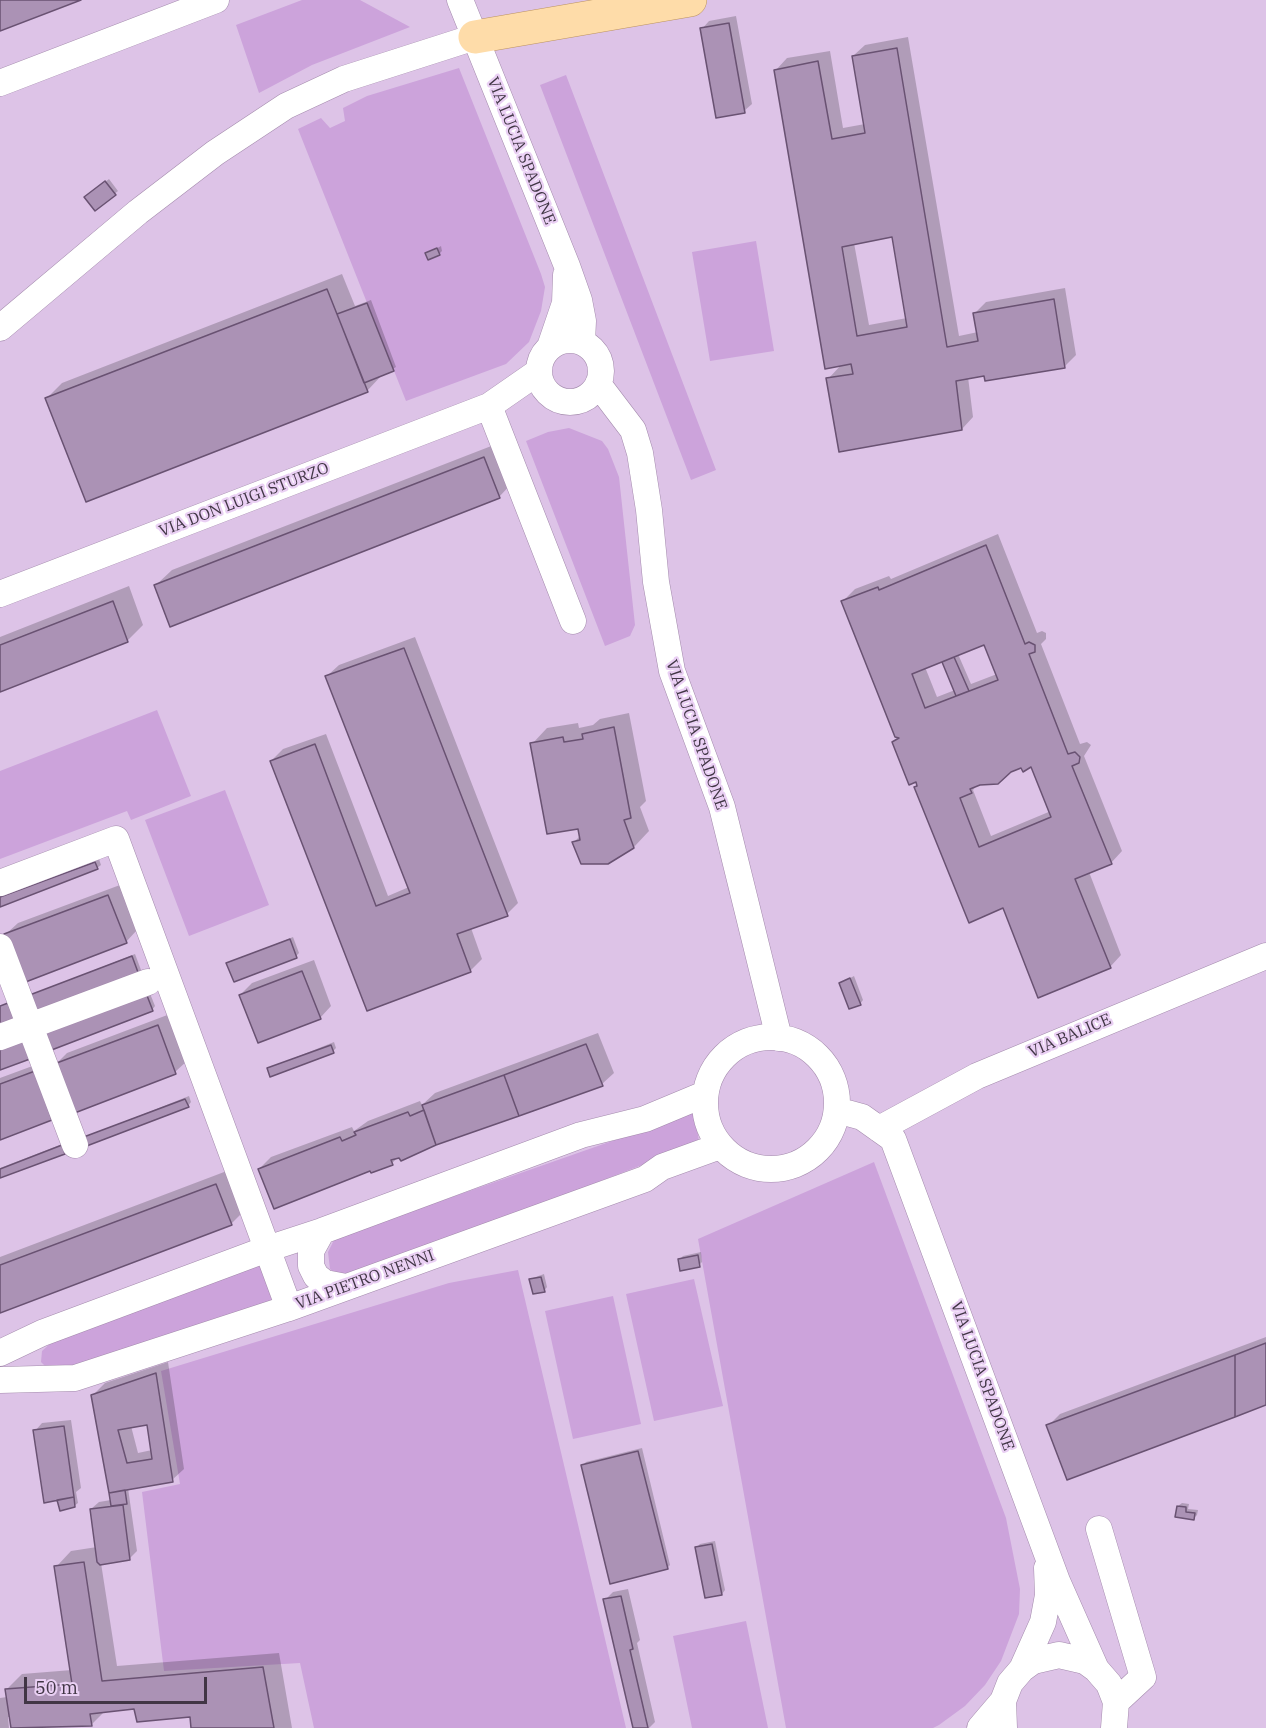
<!DOCTYPE html>
<style>
body{margin:0}
#map{position:relative;width:1266px;height:1728px;overflow:hidden;background:#ddc3e7;font-family:"IBM Plex Serif",serif}
canvas{display:block}
.scale{position:absolute;left:24px;top:1677px;width:183px;height:27px;box-sizing:border-box;border:3px solid #413645;border-top:0;padding-left:8px;font-size:18px;line-height:21px;white-space:nowrap;color:#413645;-webkit-text-stroke:4px #ead0f4;paint-order:stroke}
</style>
<div id="map">
<canvas width="1266" height="1728"></canvas>
<div class="scale">50 m</div>
</div>
<script>
const ctx = document.querySelector('canvas').getContext('2d');
ctx.lineJoin = 'round';
function fill(path, color) { ctx.fillStyle = color; ctx.fill(path, 'evenodd'); }
const toPath = rows => new Path2D(rows.map(r => 'M' + r).join(''));
function trace(path, color, width, dash) { ctx.strokeStyle = color; ctx.lineWidth = width; ctx.lineCap = dash ? 'butt' : 'round'; ctx.setLineDash(dash || []); ctx.stroke(path); }
function drawText(font, color, halo, rows, align = 'center') {
  ctx.font = font + ' "IBM Plex Serif",serif'; ctx.lineWidth = 4.5; ctx.setLineDash([]); ctx.textBaseline = 'middle'; ctx.strokeStyle = halo; ctx.fillStyle = color; for (const [text, x, y, turn = 0] of rows) {
    ctx.save(); ctx.translate(x, y); ctx.rotate((+turn || 0) * Math.PI / 180); ctx.textAlign = isNaN(turn) ? turn : align; if (halo) ctx.strokeText(text, 0, 0); ctx.fillText(text, 0, 0); ctx.restore();
  }
}
fill(toPath([
 [302,0,360,0,410,27,312,65,259,93,236,25],
 [459,68,541,274,545,287,541,311,529,342,506,364,406,401,298,129,321,118,330,128,345,121,343,108,367,96],
 [566,75,716,470,691,480,540,85],
 [756,241,774,351,710,361,692,252],
 [569,428,602,441,608,449,619,477,635,625,630,636,605,646,526,441,548,432],
 [157,710,191,796,131,820,127,811,0,859,0,771],
 [225,790,269,905,189,936,145,820],
 [695,1112,699,1143,344,1280,330,1269,328,1252,335,1238],
 [874,1162,1006,1518,1020,1589,1019,1614,1001,1661,985,1685,965,1706,939,1725,933,1728,786,1728,698,1239],
 [261,1263,272,1301,63,1369,49,1370,41,1362,42,1351,54,1340],
 [518,1270,626,1728,314,1728,300,1663,164,1671,142,1492,180,1484,161,1371,449,1283],
 [694,1279,723,1406,654,1421,626,1294],
 [613,1296,641,1424,573,1439,545,1311],
 [746,1621,768,1728,692,1728,673,1636]
]), '#cca3db');
fill(toPath([
 [736,16,752,104,744,111,702,29,709,21],
 [908,37,959,336,978,332,975,313,986,302,1065,288,1076,355,1064,367,968,377,973,417,962,429,828,379,842,364,776,70,787,58,830,51,843,128,865,124,853,56,865,45],
 [893,236,907,318,869,325,854,243],
 [109,179,118,191,96,209,89,194],
 [441,246,442,251,439,254,427,254],
 [342,274,355,306,371,300,396,367,382,375,367,391,47,398,62,383],
 [499,443,514,481,499,497,156,585,172,570],
 [998,534,1037,633,1042,631,1046,633,1046,639,1041,644,1080,744,1087,742,1091,745,1084,756,1122,851,1111,863,1089,872,1121,955,1110,967,1004,906,919,785,894,743,900,737,843,601,855,589,889,576,891,579],
 [985,643,997,674,971,684,958,654],
 [942,660,955,690,937,697,925,667],
 [1032,765,1051,811,991,836,973,790,978,784,1021,766],
 [129,586,143,625,128,640,0,690,0,637],
 [415,637,518,903,507,914,471,928,482,959,470,971,368,1009,271,761,283,749,326,734,388,896,409,887,327,676,339,665],
 [629,713,646,801,640,807,649,831,634,847,573,843,580,836,579,827,532,744,547,728,578,723,579,728,593,725,600,719],
 [99,859,101,865,97,868,0,906,0,896],
 [120,885,137,930,126,942,6,934,18,923],
 [293,937,299,953,296,956,228,964],
 [135,954,141,970,138,974,29,996],
 [314,960,331,1006,320,1018,240,995,252,983],
 [854,976,863,1000,860,1004,841,983],
 [149,991,155,1006,152,1010,50,1049],
 [170,1014,187,1061,175,1072,55,1065,67,1053],
 [598,1033,614,1073,602,1084,400,1156,392,1163,371,1169,259,1169,271,1157,352,1127,354,1131,368,1121,420,1101,422,1105,435,1093],
 [334,1042,336,1048,333,1051,269,1068],
 [46,1061,0,1138,0,1078],
 [189,1096,191,1102,188,1106,83,1138],
 [65,1143,67,1149,64,1152,0,1176,0,1168],
 [232,1169,247,1208,231,1224,0,1311,0,1257],
 [701,1252,702,1262,699,1265,680,1259,683,1256],
 [544,1274,547,1287,544,1291,530,1279],
 [1266,1337,1266,1404,1048,1426,1060,1414],
 [168,1362,184,1469,172,1480,128,1488,137,1551,129,1559,101,1563,117,1666,279,1653,292,1728,193,1728,191,1715,136,1707,105,1711,91,1725,12,1728,10,1717,8,1717,9,1728,0,1728,0,1698,7,1697,6,1690,22,1674,72,1670,56,1567,71,1551,97,1547,91,1509,99,1502,111,1500,93,1395,105,1383],
 [148,1423,152,1450,138,1453,131,1426],
 [71,1420,81,1488,76,1492,78,1503,74,1506,35,1431,42,1423],
 [642,1448,670,1565,667,1568,583,1465,586,1462],
 [1182,1503,1189,1504,1188,1509,1198,1510,1197,1515,1194,1518,1178,1506],
 [715,1541,725,1590,722,1594,697,1547,700,1544],
 [628,1589,640,1640,637,1643,655,1722,649,1728,635,1728,605,1600,613,1592]
]), '#0003');
const building = toPath([
 [0,0,81,0,0,31,0,0],
 [729,23,745,113,716,118,700,28,729,23],
 [897,48,947,347,978,341,973,313,1054,299,1065,368,985,381,984,376,956,381,962,430,839,452,826,378,853,374,851,364,825,369,774,70,818,61,832,139,865,133,852,56,897,48],
 [892,237,907,327,857,336,842,247,892,237],
 [105,181,116,195,95,211,84,197,105,181],
 [437,248,440,255,428,260,425,253,437,248],
 [327,289,368,392,86,502,45,398,327,289],
 [367,303,394,371,364,383,337,314,367,303],
 [484,457,500,498,170,627,154,585,484,457],
 [986,545,1025,644,1029,642,1035,645,1035,652,1029,654,1068,754,1075,752,1080,757,1079,763,1072,766,1112,864,1075,879,1111,968,1038,998,1003,908,969,923,914,787,917,786,916,782,909,785,892,742,899,738,895,737,841,601,878,587,879,590,986,545],
 [984,645,998,680,925,708,912,674,984,645],
 [1031,767,1051,817,979,847,960,798,972,793,970,789,980,785,998,784,1011,772,1021,768,1023,772,1031,767],
 [113,601,128,642,0,692,0,645,113,601],
 [404,648,508,916,457,934,471,972,367,1011,270,761,315,744,376,906,410,893,325,676,404,648],
 [954,657,969,691,956,696,942,662,954,657],
 [614,727,631,818,624,820,634,848,608,864,581,864,572,842,580,840,578,829,547,834,530,743,563,737,564,742,583,739,582,734,614,727],
 [95,862,98,869,0,907,0,897,95,862],
 [108,895,127,943,23,983,4,934,108,895],
 [290,939,297,958,234,982,226,963,290,939],
 [132,956,139,975,34,1014,27,996,132,956],
 [302,971,321,1019,258,1043,239,995,302,971],
 [850,978,861,1005,849,1009,839,983,850,978],
 [146,993,153,1011,49,1051,42,1033,146,993],
 [8,1003,15,1021,0,1027,0,1006,8,1003],
 [158,1025,176,1074,72,1114,54,1064,158,1025],
 [23,1040,30,1059,0,1070,0,1048,23,1040],
 [586,1044,603,1086,519,1116,504,1075,586,1044],
 [331,1045,334,1053,270,1077,267,1068,331,1045],
 [35,1071,52,1120,0,1140,0,1084,35,1071],
 [504,1075,519,1116,436,1145,422,1105,504,1075],
 [185,1099,189,1107,84,1147,81,1138,185,1099],
 [424,1110,436,1145,401,1161,399,1158,391,1160,393,1165,371,1173,370,1171,274,1209,258,1169,340,1137,342,1141,356,1135,354,1132,408,1112,410,1116,424,1110],
 [62,1145,65,1154,0,1178,0,1169,62,1145],
 [216,1184,232,1225,0,1313,0,1265,216,1184],
 [698,1255,700,1267,680,1271,678,1259,698,1255],
 [541,1277,545,1292,533,1294,529,1279,541,1277],
 [1266,1343,1266,1405,1235,1417,1235,1355,1266,1343],
 [1235,1355,1235,1417,1067,1480,1046,1425,1235,1355],
 [156,1373,173,1482,109,1493,91,1395,156,1373],
 [147,1425,152,1459,127,1463,118,1430,147,1425],
 [64,1426,74,1497,44,1503,33,1430,64,1426],
 [638,1451,668,1569,610,1584,581,1465,638,1451],
 [125,1490,127,1504,111,1506,109,1493,125,1490],
 [74,1497,75,1507,60,1511,57,1500,74,1497],
 [123,1505,130,1560,100,1565,97,1562,90,1509,123,1505],
 [1177,1506,1186,1507,1186,1512,1195,1513,1194,1520,1175,1517,1177,1506],
 [712,1544,722,1595,705,1598,695,1547,712,1544],
 [84,1562,102,1681,263,1667,274,1728,191,1728,190,1717,137,1722,134,1709,90,1714,92,1726,11,1728,5,1689,72,1684,54,1566,84,1562],
 [621,1596,633,1649,630,1650,648,1728,633,1728,603,1599,621,1596]
]);
fill(building, '#ab92b5');
trace(building, '#695272', 1.5);
const minor = toPath([
 [460,0,567,266,579,300,583,321,582,342],
 [0,83,216,0],
 [0,328,138,212,215,153,286,106,344,79,475,37],
 '539 371a31 31 0 1 1 62 0a31 31 0 1 1-62 0Z',
 [550,347,565,303,566,275],
 [598,384,633,430,640,453,649,510,656,582,672,671,722,807,779,1038],
 [489,406,573,621],
 [0,594,489,406,538,372],
 [0,883,116,839,289,1308],
 [0,947,75,1145],
 '705 1103a66 66 0 1 1 132 0a66 66 0 1 1-132 0Z',
 [0,1037,148,982],
 [840,1111,862,1117,893,1139,1057,1581,1096,1669],
 [879,1129,977,1076,1266,956],
 [322,1231,311,1251,311,1266,316,1276,325,1283,346,1287],
 [0,1353,42,1333,267,1249,322,1231,581,1135,645,1119,705,1094],
 [0,1380,75,1378,289,1308,645,1179,662,1167,720,1146],
 [1099,1529,1143,1677,1116,1702],
 [1022,1669,1043,1622,1048,1595,1047,1568],
 [980,1728,1003,1701],
 [1004,1728,1003,1701,1010,1683,1022,1669,1033,1661,1059,1655,1085,1661,1096,1669,1109,1684,1116,1702,1114,1728]
]);
const major = toPath([
 [475,37,690,0]
]);
trace(minor, '#a48bad', 27);
trace(major, '#bb9360', 34);
trace(minor, '#fff', 26);
trace(major, '#fedca9', 33);
drawText('16px', '#413645', '#ead0f4', [
 ["VIA LUCIA SPADONE",521,151,68],
 ["VIA DON LUIGI STURZO",244,500,-21],
 ["VIA LUCIA SPADONE",696,735,71],
 ["VIA BALICE",1070,1036,-23],
 ["VIA PIETRO NENNI",365,1280,-20],
 ["VIA LUCIA SPADONE",982,1376,70]
]);
</script>
